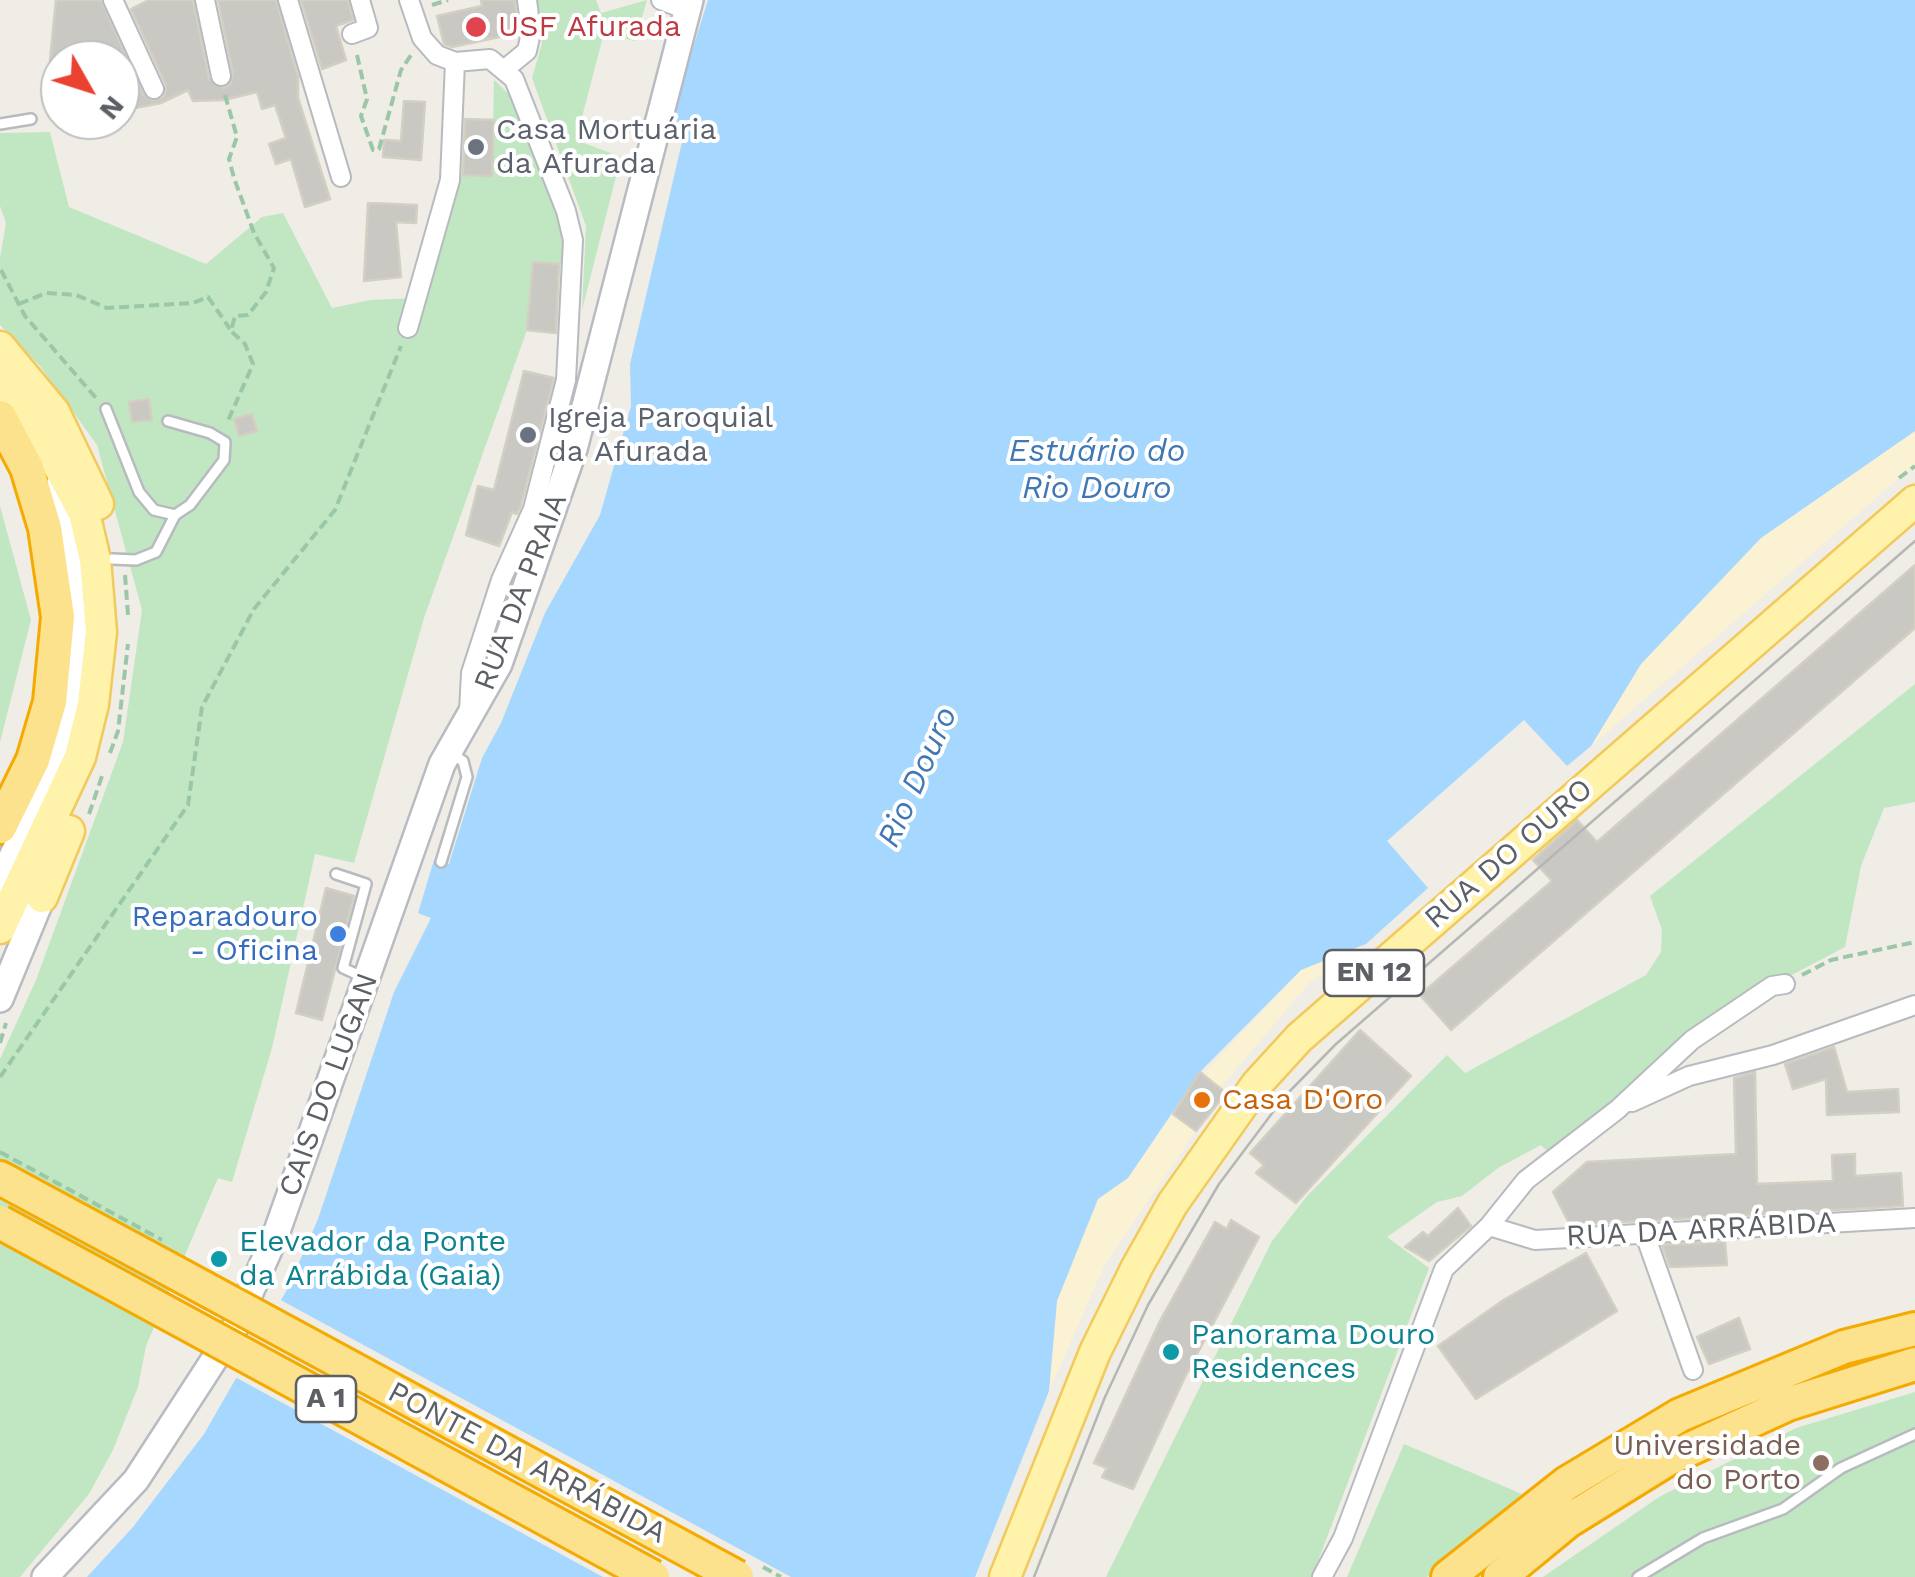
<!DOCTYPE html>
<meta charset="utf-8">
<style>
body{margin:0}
#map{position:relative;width:1915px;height:1577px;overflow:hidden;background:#efede5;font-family:"Work Sans",sans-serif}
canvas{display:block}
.north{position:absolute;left:40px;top:40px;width:100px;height:100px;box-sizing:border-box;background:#fff;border:2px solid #bebfc1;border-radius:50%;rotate:129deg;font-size:28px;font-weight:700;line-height:40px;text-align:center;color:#5c6065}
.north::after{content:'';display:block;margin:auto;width:35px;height:45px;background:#ea4130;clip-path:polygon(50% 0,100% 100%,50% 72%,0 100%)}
</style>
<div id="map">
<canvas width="1915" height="1577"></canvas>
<div class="north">N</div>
</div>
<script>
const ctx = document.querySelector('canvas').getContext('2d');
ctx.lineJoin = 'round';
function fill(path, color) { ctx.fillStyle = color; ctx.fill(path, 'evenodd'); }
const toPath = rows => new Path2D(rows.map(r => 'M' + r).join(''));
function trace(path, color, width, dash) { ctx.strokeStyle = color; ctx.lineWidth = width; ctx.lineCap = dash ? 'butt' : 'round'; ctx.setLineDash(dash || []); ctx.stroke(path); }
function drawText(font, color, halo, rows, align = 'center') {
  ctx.font = font + ' "Work Sans",sans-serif'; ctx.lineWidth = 8; ctx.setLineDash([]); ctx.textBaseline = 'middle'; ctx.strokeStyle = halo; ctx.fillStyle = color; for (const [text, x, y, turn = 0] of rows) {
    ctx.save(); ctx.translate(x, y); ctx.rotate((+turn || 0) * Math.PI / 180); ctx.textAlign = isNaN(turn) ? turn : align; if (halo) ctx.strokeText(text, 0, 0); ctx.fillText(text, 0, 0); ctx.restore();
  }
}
fill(toPath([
 [536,0,596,0,601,13,647,0,635,41,604,33,576,140,621,157,582,310,586,226,532,78,542,43],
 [494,80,512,97,555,209,570,265,533,263,527,330,424,618,354,863,315,854,272,1048,232,1182,218,1178,146,1346,138,1387,113,1450,89,1494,20,1577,0,1577,0,1059,36,980,123,742,142,610,97,445,40,366,0,325,0,258,6,223,0,206,0,133,50,132,69,207,206,264,262,217,283,213,332,308,370,300,417,298,458,175,492,175],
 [0,506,31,620,0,742],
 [1915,684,1915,802,1884,808,1861,866,1845,947,1786,978,1773,975,1692,1032,1551,1155,1541,1145,1498,1168,1462,1196,1437,1202,1387,1237,1429,1268,1312,1577,1106,1577,1272,1241,1307,1196,1447,1055,1465,1073,1646,975,1661,952,1662,930,1650,896],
 [1915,1392,1915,1577,1543,1577,1659,1497,1796,1428],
 [1404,1444,1522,1494,1427,1577,1347,1577]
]), '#c1e7c2');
fill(toPath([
 [1915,431,1915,464,1591,746,1641,664,1761,538],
 [1366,944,1309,983,1220,1088,1202,1075,1301,970],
 [1173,1114,1196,1131,1105,1264,1049,1391,1057,1301,1098,1199,1128,1178]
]), '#fbf2d4');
fill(toPath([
 [708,0,1915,0,1915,431,1761,538,1641,664,1591,746,1567,766,1524,720,1387,841,1428,888,1366,944,1301,970,1199,1073,1128,1178,1098,1199,1057,1301,1049,1391,975,1577,87,1577,133,1527,204,1434,288,1288,318,1219,394,992,431,918,418,913,434,860,449,864,482,758,501,723,545,613,600,515,631,406,630,364,683,138,667,131]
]), '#a5d7ff');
fill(toPath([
 [277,1298,791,1577,603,1577,233,1376]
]), '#efede5');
const building = toPath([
 [56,0,101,0,143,94,154,101,164,97,166,85,131,9,149,0,193,0,209,79,223,88,230,85,233,74,218,0,276,0,298,77,298,98,330,199,305,207,291,159,276,164,269,144,286,138,275,105,262,109,257,92,224,100,193,101,188,90,161,103,125,110,120,101,120,60,50,60,56,0],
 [301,0,348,0,353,20,336,26,346,60,322,69,301,0],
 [481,0,515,0,517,22,504,36,452,47,444,44,437,16,482,6,481,0],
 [404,101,425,102,421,160,383,157,384,140,401,141,404,101],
 [465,119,494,120,492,176,463,175,465,119],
 [368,203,417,205,416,223,396,222,401,277,364,281,368,203],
 [533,262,559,264,556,333,527,330,533,262],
 [524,371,554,378,521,505,517,514,512,512,499,546,466,535,478,486,494,490,524,371],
 [149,399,152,420,132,422,129,402,149,399],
 [252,414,257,431,239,436,234,419,252,414],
 [1915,565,1915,628,1451,1030,1420,995,1552,881,1533,860,1577,820,1597,842,1915,565],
 [326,888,354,896,322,1020,296,1013,326,888],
 [1360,1030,1411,1076,1296,1203,1256,1173,1264,1165,1250,1153,1360,1030],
 [1834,1047,1847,1092,1898,1089,1899,1112,1827,1115,1826,1079,1793,1089,1785,1064,1834,1047],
 [1200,1072,1226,1093,1196,1131,1173,1114,1200,1072],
 [1755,1072,1757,1184,1833,1181,1832,1155,1855,1154,1855,1176,1901,1173,1903,1206,1570,1225,1553,1192,1587,1162,1736,1154,1734,1078,1755,1072],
 [1458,1208,1471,1226,1429,1261,1405,1247,1423,1232,1428,1236,1458,1208],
 [1231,1220,1259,1237,1184,1379,1133,1489,1102,1477,1107,1468,1094,1463,1160,1321,1215,1222,1227,1229,1231,1220],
 [1725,1242,1727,1265,1670,1267,1662,1245,1725,1242],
 [1586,1253,1617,1311,1476,1399,1438,1346,1505,1299,1586,1253],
 [1739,1318,1750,1349,1709,1364,1697,1337,1739,1318]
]);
fill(building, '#cac8c2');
trace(building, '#d4cfc3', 2.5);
const lane = toPath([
 [0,124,31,119],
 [106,409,139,492,154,510,175,515,190,505,224,460,225,442,210,433,168,421],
 [112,559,136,560,156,552,175,515],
 [441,862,467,777,463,761,451,754],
 [336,874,366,884,343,968,365,978],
 [1638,1577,1703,1538,1783,1509,1841,1468,1915,1434]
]);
const street = toPath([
 [113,0,154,89],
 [205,0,221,76],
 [288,0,341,177],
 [409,0,422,38,437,55,455,62,490,59,514,79,566,211,573,240,566,380,533,509,501,580,471,673,469,711],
 [661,0,687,10],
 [352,34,368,28,360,0],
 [505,69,527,51,531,32,527,0],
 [408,328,450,180,455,62],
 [1632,1102,1689,1076,1773,1055,1915,1005],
 [1489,1226,1535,1240,1915,1218],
 [1644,1232,1693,1370],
 [1322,1577,1343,1538,1444,1269,1489,1226,1526,1180,1618,1109,1692,1040,1772,986,1785,984]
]);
const secondary = toPath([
 [0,882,53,770,79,678,81,597,60,482],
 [0,999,42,897],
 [45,1577,136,1480,234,1329,276,1234,442,764,499,664,574,449,690,0]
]);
const primary = toPath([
 [0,347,54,412,98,504],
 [0,379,33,419,84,513,95,560,101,632,93,704,80,757,0,928],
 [42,897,69,831],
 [1005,1577,1095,1352,1137,1267,1173,1203,1257,1084,1299,1038,1915,501]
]);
const highway = toPath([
 [0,417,27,468,45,528,58,617,50,702,33,760,0,827],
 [0,1178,167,1268],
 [1448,1577,1567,1483,1680,1415,1844,1347,1915,1329],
 [1500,1577,1568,1521,1668,1459,1788,1404,1915,1364]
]);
trace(lane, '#b7babf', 14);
trace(street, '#b7babf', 22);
trace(secondary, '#b8bbc1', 30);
trace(primary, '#f2c95b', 35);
trace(highway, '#f4aa00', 38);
trace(toPath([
 [432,5,448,0],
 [357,55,367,99,361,116,373,150,379,149,401,70,411,55],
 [225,95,237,137,229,159,234,178,254,233,274,268,266,292,248,315,235,316,231,331,245,344,253,364,227,423],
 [1,270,25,316,96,398],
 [19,304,46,293,76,295,107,308,193,303,208,297,230,329],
 [1899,478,1915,466],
 [125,575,128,615],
 [110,753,118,731,128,644],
 [89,814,102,776],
 [1802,975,1831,960,1915,942],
 [0,1043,6,1023],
 [0,1077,188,805,202,707,254,609,335,510,401,346]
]), '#9ac7a7', 4, [10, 5]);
trace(lane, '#fff', 9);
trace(street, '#fff', 18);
trace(secondary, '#fff', 25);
trace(primary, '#fff2aa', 30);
trace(highway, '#fde28e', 32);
trace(toPath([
 [1034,1577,1105,1397,1148,1305,1219,1184,1285,1096,1336,1044,1915,541]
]), '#b5b6b6', 2.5);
const highwayBridge = toPath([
 [0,1222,653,1577],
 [167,1268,737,1577]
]);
trace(highwayBridge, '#f4aa00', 38, []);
trace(toPath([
 [0,1152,162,1240],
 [763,1567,781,1577]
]), '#9ac7a7', 4, [10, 5]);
trace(highwayBridge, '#fde28e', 32);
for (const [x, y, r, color] of [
 [476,27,12,"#e0444e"],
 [476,147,10,"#6b7280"],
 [528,435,10,"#6b7280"],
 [338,934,10,"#3f7fe0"],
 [1202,1100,10,"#e8710a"],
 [219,1259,10,"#0f9aa8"],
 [1171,1352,10,"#0f9aa8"],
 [1821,1463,10,"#8d6e63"]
]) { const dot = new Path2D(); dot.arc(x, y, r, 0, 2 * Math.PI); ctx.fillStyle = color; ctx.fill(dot); trace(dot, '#fff', 4); }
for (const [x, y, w] of [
 [1374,973,100],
 [326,1399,60]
]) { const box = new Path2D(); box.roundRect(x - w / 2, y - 23, w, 46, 8); ctx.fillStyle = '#fff'; ctx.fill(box); trace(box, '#5c6065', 2.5); }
drawText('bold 28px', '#5c6065', null, [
 ["EN 12",1374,973],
 ["A 1",326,1399]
]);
drawText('30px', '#be3a42', '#fff', [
 ["USF Afurada",498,27]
], 'left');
drawText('30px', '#5b616d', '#fff', [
 ["Casa Mortuária",496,130],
 ["da Afurada",496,164],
 ["Igreja Paroquial",548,418],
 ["da Afurada",548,452]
], 'left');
drawText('30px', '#5c6065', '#fff', [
 ["RUA DA PRAIA",521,592,-69],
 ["RUA DO OURO",1509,854,-41],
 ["CAIS DO LUGAN",329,1085,-70],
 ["RUA DA ARRÁBIDA",1701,1230,-3],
 ["PONTE DA ARRÁBIDA",527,1463,28]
]);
drawText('30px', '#366cbe', '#fff', [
 ["Reparadouro",318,917],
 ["- Oficina",318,951]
], 'right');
drawText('30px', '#c56008', '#fff', [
 ["Casa D'Oro",1222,1100]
], 'left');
drawText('30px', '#0d838f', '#fff', [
 ["Elevador da Ponte",239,1242],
 ["da Arrábida (Gaia)",239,1276],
 ["Panorama Douro",1191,1335],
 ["Residences",1191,1369]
], 'left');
drawText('30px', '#785e54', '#fff', [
 ["Universidade",1801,1446],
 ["do Porto",1801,1480]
], 'right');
drawText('italic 32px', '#4177b2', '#fff', [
 ["Estuário do",1097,452],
 ["Rio Douro",1097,489],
 ["Rio Douro",918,777,-66]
]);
</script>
